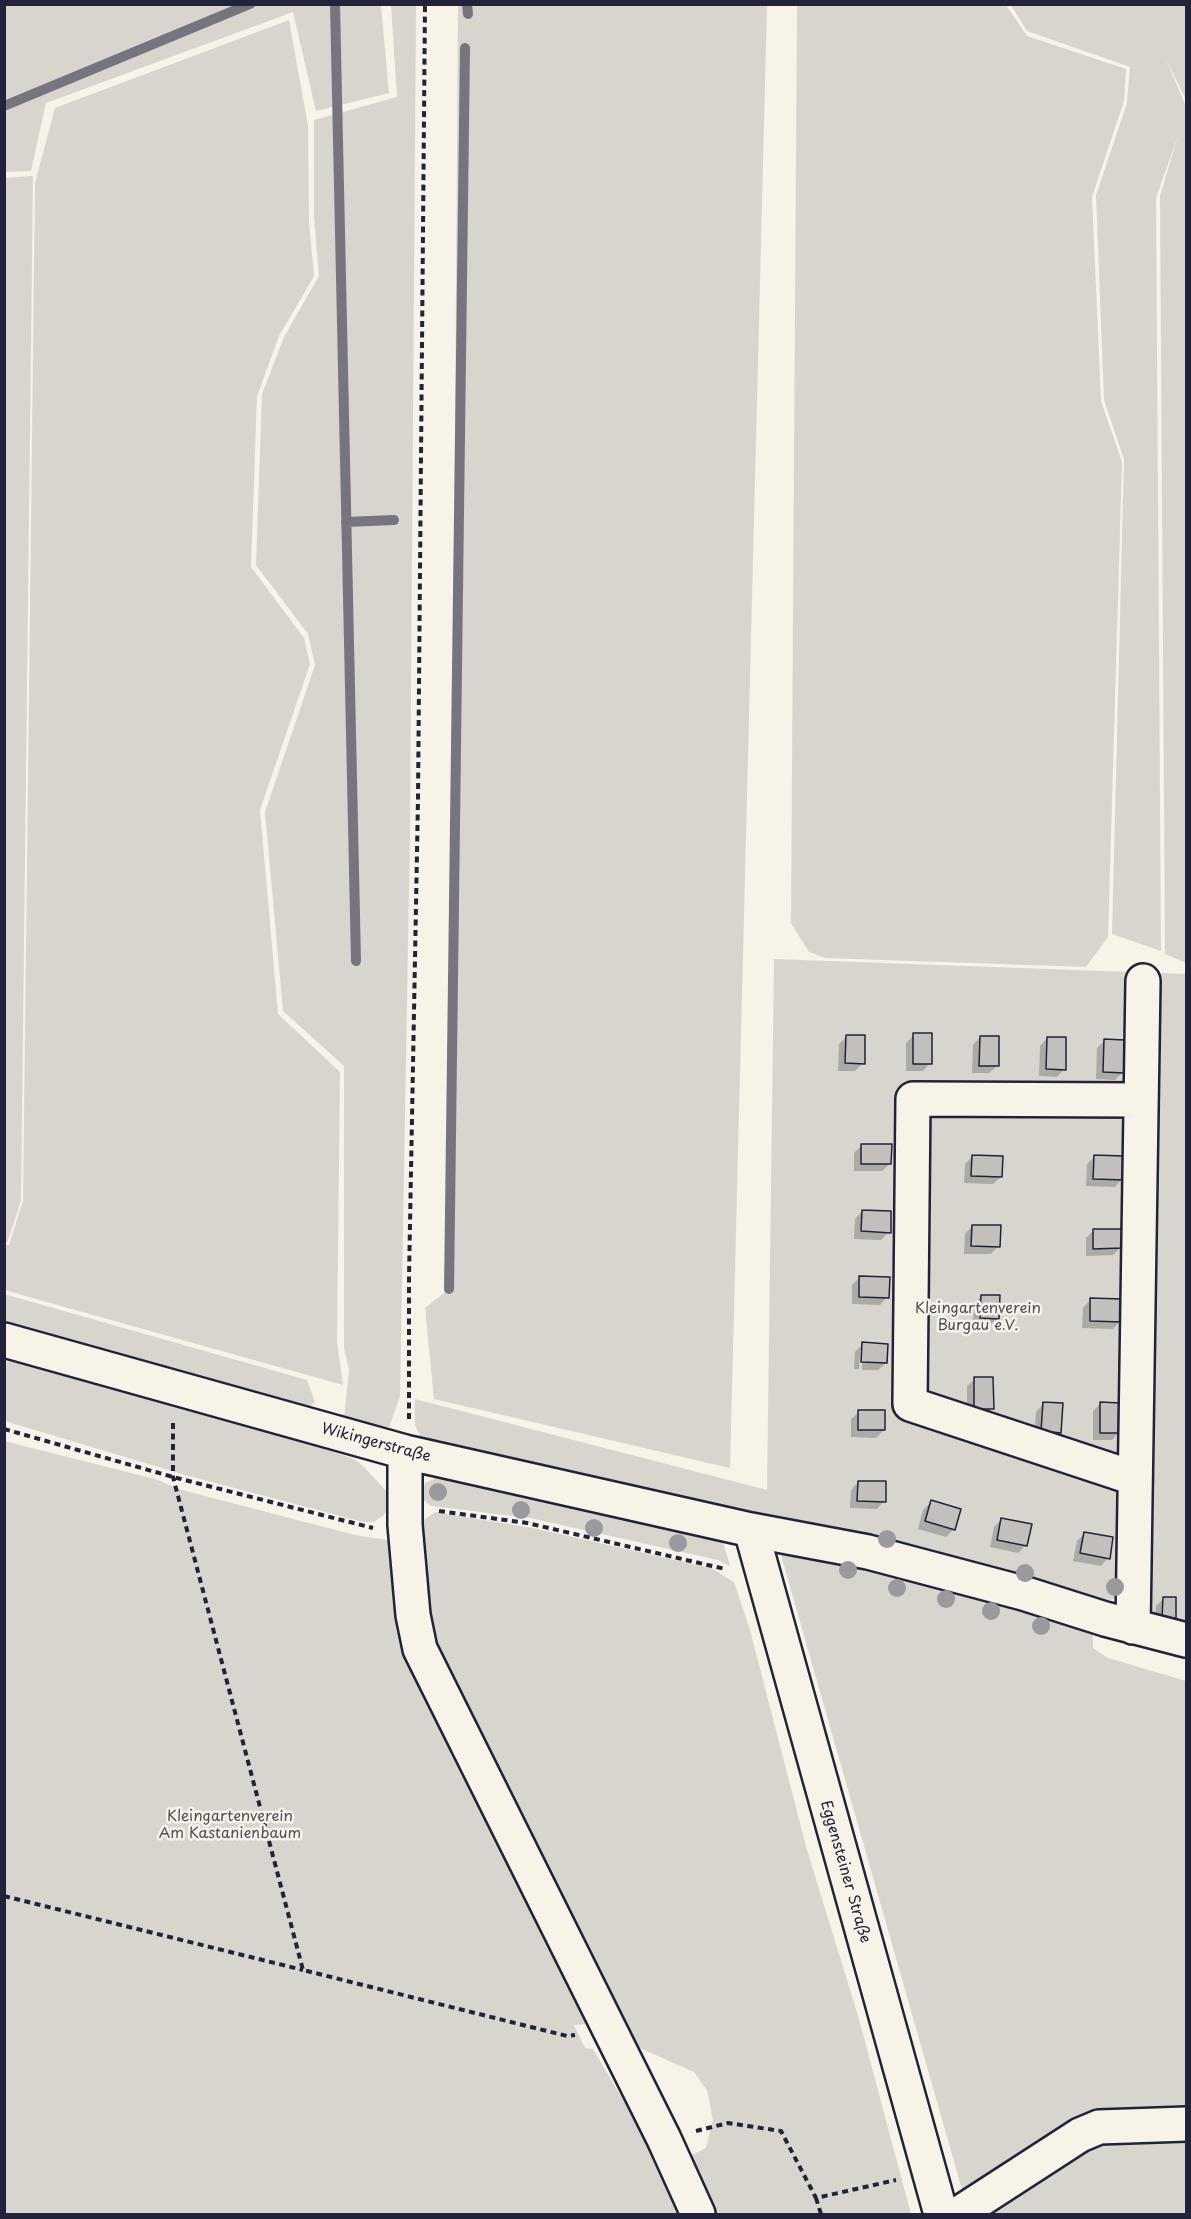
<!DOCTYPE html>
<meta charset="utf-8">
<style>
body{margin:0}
#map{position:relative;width:1191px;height:2219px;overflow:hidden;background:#f7f3e8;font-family:"Playpen Sans",sans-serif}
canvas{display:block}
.frame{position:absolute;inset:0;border:6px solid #22223b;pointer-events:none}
</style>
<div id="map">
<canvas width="1191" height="2219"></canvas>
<div class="frame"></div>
</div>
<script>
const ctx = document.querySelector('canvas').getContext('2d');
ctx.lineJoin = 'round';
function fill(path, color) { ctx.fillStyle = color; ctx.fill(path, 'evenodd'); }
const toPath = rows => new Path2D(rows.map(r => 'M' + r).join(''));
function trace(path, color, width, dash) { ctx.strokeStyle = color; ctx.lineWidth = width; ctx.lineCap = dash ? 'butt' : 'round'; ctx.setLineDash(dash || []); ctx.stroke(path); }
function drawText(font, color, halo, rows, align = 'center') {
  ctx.font = font + ' "Playpen Sans",sans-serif'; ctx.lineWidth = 5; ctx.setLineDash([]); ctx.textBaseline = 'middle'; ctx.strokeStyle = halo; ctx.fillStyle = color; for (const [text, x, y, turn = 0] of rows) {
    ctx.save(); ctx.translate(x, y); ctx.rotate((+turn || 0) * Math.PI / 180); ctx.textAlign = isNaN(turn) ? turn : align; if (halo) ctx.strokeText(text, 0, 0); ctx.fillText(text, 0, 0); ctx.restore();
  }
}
fill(toPath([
 [5,4,381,5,389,93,316,111,293,12,46,103,31,171,5,172],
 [391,5,416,5,410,831,400,1396,389,1427,344,1419,349,1369,344,1349,344,1066,283,1011,265,812,315,665,308,634,256,565,262,394,284,337,319,276,314,217,314,120,397,97],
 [458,5,767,5,730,1468,434,1399,425,1308,449,1289],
 [797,5,1006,5,1027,36,1126,69,1124,101,1092,197,1101,401,1122,462,1108,937,1086,967,825,958,809,952,791,923],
 [1011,5,1186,5,1186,100,1166,59,1186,107,1186,963,1165,954,1160,196,1178,136,1156,198,1161,951,1112,934,1124,459,1104,400,1096,195,1127,103,1130,67,1027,31],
 [289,20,308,126,309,221,314,276,279,336,257,396,251,567,304,638,310,664,260,810,278,1014,340,1072,337,1342,343,1385,4,1290,5,1245,9,1245,23,1201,35,183,55,108],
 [33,176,21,1201,7,1243,4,1243,4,178],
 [774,959,1186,974,1186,1627,1143,1616,1122,1589,1116,1598,1096,1605,431,1442,420,1436,415,1425,415,1399,767,1490],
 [4,1294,307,1380,315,1402,305,1410,5,1330],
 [13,1361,168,1396,354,1459,363,1466,390,1495,388,1509,383,1516,374,1522,363,1522,185,1475,5,1421,5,1362],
 [4,1441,155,1479,182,1490,355,1535,387,1540,397,1549,406,1635,439,1713,508,1859,587,2015,587,2024,574,2025,585,2048,593,2049,664,2169,706,2148,713,2120,707,2090,694,2072,624,2041,459,1712,427,1631,420,1523,435,1512,533,1528,711,1568,734,1582,750,1630,807,1850,859,2019,911,2214,5,2214],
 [438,1477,723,1542,730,1566,718,1560,530,1518,431,1506,423,1500,422,1494,425,1483],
 [798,1544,1093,1629,1093,1648,1108,1658,1186,1681,1186,2116,1114,2113,965,2200,781,1555,786,1548],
 [1186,2133,1186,2214,977,2214,1086,2141]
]), '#d8d5cf');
fill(toPath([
 [914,1035,930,1063,923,1071,906,1071,906,1043],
 [846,1037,863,1063,855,1071,838,1071,839,1044],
 [980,1037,997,1066,989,1073,972,1073,973,1045],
 [1047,1038,1064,1069,1057,1077,1039,1076,1040,1046],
 [1104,1041,1123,1072,1115,1080,1096,1079,1097,1048],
 [862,1145,890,1164,882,1171,854,1171,854,1153],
 [973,1156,1001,1177,993,1184,964,1183,965,1164],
 [1094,1157,1122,1179,1115,1187,1086,1186,1087,1164],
 [862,1211,889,1232,881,1240,854,1239,855,1219],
 [972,1226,998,1246,991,1254,964,1254,965,1234],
 [1094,1230,1120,1248,1113,1255,1086,1256,1086,1238],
 [860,1277,887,1297,880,1305,852,1304,852,1285],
 [981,1296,997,1318,989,1326,973,1325,974,1304],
 [1090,1300,1120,1321,1113,1329,1082,1328,1083,1308],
 [863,1344,886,1363,878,1370,862,1370,863,1350,860,1350,859,1369,854,1369,855,1352],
 [975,1379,992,1408,984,1416,967,1416,967,1386],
 [1043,1404,1060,1432,1052,1440,1034,1439,1036,1412],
 [1100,1404,1119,1432,1112,1440,1093,1440,1093,1411],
 [859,1412,884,1430,876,1438,851,1437,851,1419],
 [858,1482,884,1501,877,1509,850,1508,851,1490],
 [931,1502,954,1529,946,1537,918,1529,923,1510],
 [1002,1519,1026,1545,1018,1553,990,1547,994,1527],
 [1085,1533,1108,1558,1101,1566,1073,1561,1077,1541],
 [1163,1599,1175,1618,1167,1625,1155,1625,1156,1606]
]), '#0003');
trace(toPath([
 [335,4,356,961],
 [467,4,468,14],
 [4,106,250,4],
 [346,522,394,520],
 [449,1289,465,48]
]), '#76747f', 10);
const building = toPath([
 [913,1033,932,1033,932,1064,913,1064,913,1033],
 [846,1035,865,1035,865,1064,845,1063,846,1035],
 [980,1036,999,1036,999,1066,979,1066,980,1036],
 [1047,1037,1066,1037,1066,1070,1046,1069,1047,1037],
 [1104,1039,1125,1040,1124,1073,1103,1072,1104,1039],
 [861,1144,892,1144,891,1164,861,1164,861,1144],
 [972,1155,1003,1156,1002,1177,971,1176,972,1155],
 [1094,1155,1124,1156,1124,1180,1093,1179,1094,1155],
 [862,1210,891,1211,891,1233,861,1231,862,1210],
 [972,1225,1001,1225,1000,1247,971,1246,972,1225],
 [1093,1229,1122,1229,1122,1248,1093,1249,1093,1229],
 [859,1276,890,1277,889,1298,859,1297,859,1276],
 [981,1295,1000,1295,999,1319,980,1318,981,1295],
 [1090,1298,1122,1299,1122,1322,1090,1321,1090,1298],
 [862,1342,888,1344,887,1363,861,1362,862,1342],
 [974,1377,993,1377,994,1409,974,1409,974,1377],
 [1043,1402,1063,1403,1061,1433,1041,1431,1043,1402],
 [1100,1402,1121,1403,1121,1433,1100,1433,1100,1402],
 [858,1410,885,1410,885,1430,858,1430,858,1410],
 [858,1481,886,1481,886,1502,857,1501,858,1481],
 [931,1500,961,1509,955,1530,925,1521,931,1500],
 [1001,1518,1032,1524,1027,1546,997,1540,1001,1518],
 [1084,1532,1113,1537,1110,1559,1080,1553,1084,1532],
 [1163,1597,1176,1597,1176,1618,1162,1618,1163,1597]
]);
fill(building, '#c2bfbd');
trace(building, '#22223b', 1.5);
const minor = toPath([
 [4,1340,405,1452,751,1530,868,1552,1023,1593,1105,1619,1186,1640],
 [405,1452,405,1525,413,1615,420,1649,664,2139,698,2214],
 [1134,1478,910,1404,913,1099,1140,1100],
 [751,1530,941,2214],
 [1133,1627,1143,981],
 [958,2214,1080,2135,1099,2127,1186,2124]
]);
trace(minor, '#22223b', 38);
trace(toPath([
 [409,1419,409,1278,418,799,425,4],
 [173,1423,173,1477,303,1970,567,2036,575,2035],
 [4,1429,173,1477,373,1528],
 [439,1511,527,1523,725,1569],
 [4,1896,303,1970],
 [696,2131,728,2123,781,2131,816,2198,896,2180],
 [816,2198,821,2214]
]), '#22223b', 4, [6, 4.5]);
trace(minor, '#f7f3e8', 33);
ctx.fillStyle = '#9b999d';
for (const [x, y] of [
 [438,1492],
 [521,1510],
 [594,1528],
 [887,1539],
 [678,1543],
 [848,1570],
 [1025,1573],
 [1115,1587],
 [897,1588],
 [946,1599],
 [991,1611],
 [1041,1626]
]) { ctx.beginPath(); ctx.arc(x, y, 9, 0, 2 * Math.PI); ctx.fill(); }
drawText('15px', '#504f60', '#f7f3e8', [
 ["Kleingartenverein",978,1309],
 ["Burgau e.V.",978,1326],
 ["Kleingartenverein",230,1817],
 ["Am Kastanienbaum",230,1834]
]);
drawText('15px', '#22223b', '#f7f3e8', [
 ["Wikingerstraße",376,1443,15],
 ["Eggensteiner Straße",845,1872,74]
]);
</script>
